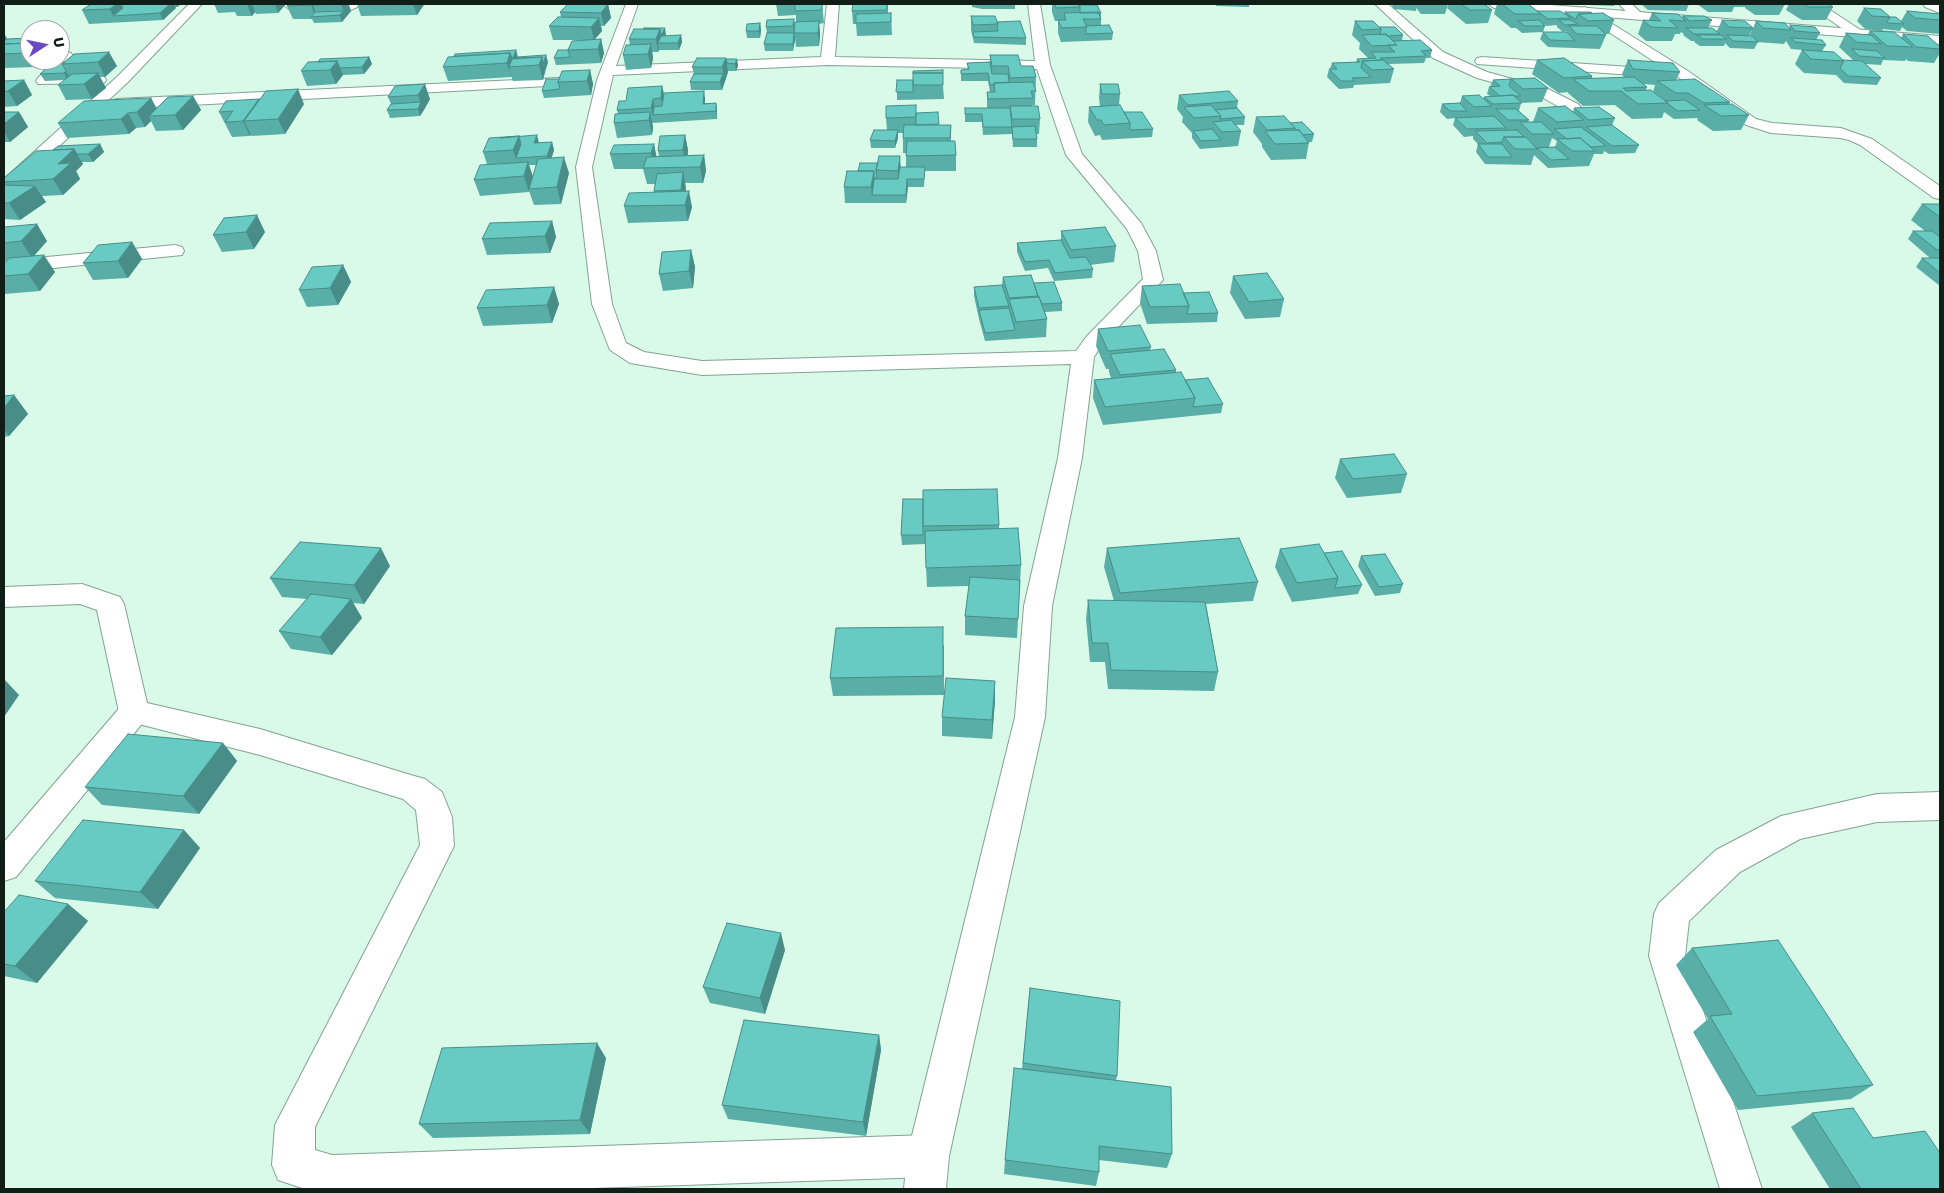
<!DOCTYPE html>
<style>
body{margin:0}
#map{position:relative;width:1944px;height:1193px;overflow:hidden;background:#d9fae9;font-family:Poppins,sans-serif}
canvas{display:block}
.frame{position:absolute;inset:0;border:5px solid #111d17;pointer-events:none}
.north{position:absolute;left:20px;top:20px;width:50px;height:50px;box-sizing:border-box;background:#fff;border:1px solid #a0a5a2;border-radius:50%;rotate:79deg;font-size:14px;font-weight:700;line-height:20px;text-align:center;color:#111d17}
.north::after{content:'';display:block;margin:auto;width:18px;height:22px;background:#6c4ac3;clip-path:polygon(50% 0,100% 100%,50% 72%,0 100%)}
</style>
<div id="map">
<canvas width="1944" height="1193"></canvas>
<div class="frame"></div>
<div class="north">U</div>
</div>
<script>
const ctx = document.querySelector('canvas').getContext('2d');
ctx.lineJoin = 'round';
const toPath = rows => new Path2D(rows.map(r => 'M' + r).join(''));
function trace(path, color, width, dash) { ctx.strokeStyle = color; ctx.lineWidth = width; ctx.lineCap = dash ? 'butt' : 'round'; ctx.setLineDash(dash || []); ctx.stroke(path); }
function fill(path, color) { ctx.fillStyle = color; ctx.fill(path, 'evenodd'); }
const minor = toPath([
 [189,4,202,4,128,82,10,192,4,193,4,179,118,76,189,4],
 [282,4,297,4,301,6,364,4,346,12,307,14,295,13,282,4],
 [626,4,638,4,616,66,821,57,827,4,839,4,835,57,1035,61,1028,4,1040,4,1050,65,1082,154,1141,223,1156,251,1163,280,1102,344,1094,357,1082,458,1052,606,1045,717,949,1156,946,1189,904,1189,907,1156,1015,717,1024,606,1058,458,1071,364,702,375,630,363,610,350,592,304,576,167,597,80,626,4],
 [828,65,1037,69,1066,155,1127,229,1138,251,1143,279,1087,336,1076,351,702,361,644,352,626,343,612,304,592,167,613,75,828,65],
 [1375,4,1388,4,1443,52,1487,72,1546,88,1578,104,1587,115,1584,118,1564,125,1547,123,1544,120,1547,117,1570,113,1536,94,1477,78,1433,58,1375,4],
 [1619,4,1632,4,1644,16,1643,19,1633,19,1619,4],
 [1807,4,1821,4,1865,33,1858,37,1853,36,1807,4],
 [1923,4,1940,4,1940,13,1925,7,1923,4],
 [1585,7,1688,71,1756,119,1772,123,1841,128,1872,139,1940,186,1940,199,1934,198,1860,145,1849,140,1840,138,1771,133,1746,125,1678,77,1581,14,1579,11,1581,8,1585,7],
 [60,50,71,53,73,56,55,76,99,76,104,77,106,80,104,83,38,84,36,81,38,78,55,60,60,60,60,50],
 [1482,57,1661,69,1668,73,1661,77,1477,64,1475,61,1477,58,1482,57],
 [580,77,585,78,587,81,585,84,116,109,108,104,116,99,580,77],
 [175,245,182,247,184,251,182,255,4,273,4,261,175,245],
 [134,700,145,704,149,712,145,720,16,877,4,881,4,842,123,704,134,700],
 [1940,792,1940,820,1877,822,1800,839,1740,872,1689,921,1685,956,1762,1189,1720,1189,1649,956,1654,914,1659,903,1716,850,1781,816,1877,794,1940,792]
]);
const tertiary = toPath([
 [1488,4,1538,4,1940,36,1940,44,1494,8,1488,4],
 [82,584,120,597,124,604,147,703,260,729,414,776,425,779,442,792,452,817,454,846,315,1127,315,1150,332,1155,928,1135,943,1141,949,1156,943,1171,928,1177,562,1189,305,1189,278,1180,272,1165,275,1125,420,845,416,810,403,799,260,755,123,720,119,712,97,610,80,604,4,607,4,587,82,584]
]);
trace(minor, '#83a293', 2);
trace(tertiary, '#83a293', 2);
fill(minor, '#fff');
fill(tertiary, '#fff');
fill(toPath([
 [127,4,181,4,177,7,175,7,176,8,163,20,89,24,82,10],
 [214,4,284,4,285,5,278,13,256,14,255,12,252,16,237,16,235,12,218,13],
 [290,4,354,4,353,5,349,5,351,11,342,22,314,23,312,19,293,19,287,6],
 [357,4,424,4,424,5,417,15,361,16],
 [608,4,611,18,604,26,601,26,602,31,595,39,601,39,604,53,601,63,556,65,554,58,582,40,553,40,549,26,561,17,560,12],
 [776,4,822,4,824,23,819,24,820,35,819,46,796,47,795,38,793,51,765,51,764,44,767,33,766,27,767,20,795,27,796,22,796,15,778,16],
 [888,4,888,13,891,13,892,35,857,36,856,24,853,24,852,11],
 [972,4,1015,4,1015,9,982,9,972,7],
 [1052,4,1079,4,1079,5,1101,13,1101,26,1113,33,1112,40,1061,42,1058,33,1058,21,1055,21,1052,12],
 [1216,4,1249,4,1249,7,1216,6],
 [1253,4,1277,4,1276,5],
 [1392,4,1448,4,1445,14,1421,14,1416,8,1416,11,1393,9],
 [1449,4,1484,4,1492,10,1488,23,1466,24,1447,8],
 [1497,4,1528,4,1537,11,1564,14,1565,12,1592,13,1614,20,1609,34,1605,34,1606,35,1600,49,1548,47,1540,39,1543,32,1522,33,1516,28,1511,28,1494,14],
 [1544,24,1546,26,1557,25,1557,27,1563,32,1567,31,1567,32,1543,32,1545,26],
 [1587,4,1615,4,1614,6,1588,5],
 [1641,4,1689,4,1686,11,1648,10],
 [1697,4,1785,4,1779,15,1755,15,1745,8,1745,7,1734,7,1732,12,1708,12],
 [1789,4,1828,4,1833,7,1826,20,1802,20,1786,10],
 [1864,8,1901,21,1907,11,1940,14,1940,34,1907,31,1902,27,1900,31,1883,29,1882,31,1865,29,1857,21],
 [1652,13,1682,17,1683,16,1712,20,1708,28,1717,31,1722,20,1753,28,1749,36,1751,36,1750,35,1756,21,1789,28,1790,25,1820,33,1816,40,1826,45,1822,51,1842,60,1853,60,1839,47,1846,33,1867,35,1870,31,1901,38,1903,34,1940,47,1940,53,1934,63,1908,61,1906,59,1905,61,1883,60,1881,65,1865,64,1881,78,1877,85,1844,83,1836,75,1804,73,1795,64,1802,50,1815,51,1791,49,1786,41,1784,44,1757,42,1758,42,1754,49,1730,48,1725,43,1724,46,1700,46,1694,42,1695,41,1691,41,1683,35,1684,34,1681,32,1680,34,1675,34,1672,41,1646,41,1638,34,1643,20,1649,20],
 [971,16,997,22,1026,38,1026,45,974,43,971,30],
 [1355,21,1380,27,1403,35,1402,40,1432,50,1430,58,1426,58,1424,63,1388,64,1394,69,1390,83,1354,85,1353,88,1339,89,1327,77,1329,69,1330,69,1332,63,1356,62,1357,59,1368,58,1359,49,1360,43,1352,35],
 [760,23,761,30,760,38,747,38,746,31],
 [4,33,7,39,30,38,30,60,44,60,35,67,4,68],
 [666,35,666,36,681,35,682,42,679,50,659,50,658,52,652,52,653,58,651,68,626,70,623,55,630,45,629,39],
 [516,50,517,57,548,62,543,80,513,81,511,76,511,77,448,81,443,67],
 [74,54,117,66,105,77,100,77,106,88,92,99,66,100,58,85,65,80,45,81,40,74,65,62],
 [990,55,1021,66,1036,77,1035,105,1032,105,1032,106,1040,119,1039,134,1036,134,1037,139,1037,147,1013,147,1012,134,983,135,982,122,965,122,965,108,987,108,987,92,990,92,988,81,961,81,961,70,968,69,967,63,990,62],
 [369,57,372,64,364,74,343,75,336,84,307,86,301,71],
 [726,59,737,59,738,66,736,71,728,71,728,72,722,90,691,90,690,82,694,74,692,67],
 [1537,60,1592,76,1592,78,1624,78,1622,74,1628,60,1680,72,1676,80,1730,102,1729,104,1749,115,1741,130,1713,131,1697,120,1698,118,1674,119,1664,112,1662,118,1632,119,1615,105,1583,106,1568,93,1568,92,1559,93,1532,74],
 [1644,84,1655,85,1653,92,1646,90,1647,87],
 [590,70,593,84,591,95,544,98,542,91,559,79],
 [1535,78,1548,88,1542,102,1521,103,1519,111,1529,120,1528,122,1533,122,1538,108,1573,112,1574,108,1615,118,1612,125,1639,145,1635,153,1609,154,1604,151,1603,154,1594,154,1589,166,1548,168,1534,155,1531,165,1485,164,1476,152,1478,144,1473,139,1473,136,1464,137,1453,125,1455,118,1447,119,1440,112,1442,104,1460,103,1462,96,1483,99,1484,97,1490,96,1487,94,1489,87,1490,87,1493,80],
 [1552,138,1557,141,1555,147,1549,147],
 [24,80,32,95,17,106,4,107,4,81],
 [897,80,943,85,944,99,897,100],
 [1100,84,1120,94,1119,105,1124,113,1153,129,1152,137,1102,140,1100,135,1095,136,1088,122,1089,107,1100,106,1099,98],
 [395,86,430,99,420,116,390,118,387,110,391,104,388,97],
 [662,86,664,93,705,98,705,103,716,103,717,110,717,119,652,123,653,127,652,135,617,138,614,123,618,114,617,110,626,101],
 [1179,95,1238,101,1237,108,1245,117,1244,125,1236,125,1241,131,1238,146,1200,149,1192,138,1192,133,1182,122,1183,117,1177,109],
 [193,96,201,110,183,130,156,131,151,121,145,127,136,128,129,134,67,138,58,123,151,98,156,108],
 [259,99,259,100,304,104,285,134,252,136,251,135,250,136,232,137,219,112],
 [4,112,19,112,28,127,10,142,4,142],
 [916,113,939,125,951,125,951,141,956,155,956,171,925,171,924,187,908,187,906,203,845,203,844,187,858,171,906,167,906,153,903,153,903,133,898,133,898,138,895,148,871,148,870,140,887,130,886,118],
 [1256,117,1290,123,1314,134,1312,142,1309,142,1306,159,1271,160,1262,147,1262,144,1253,132],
 [685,135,688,150,688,155,704,155,706,171,703,183,685,183,686,191,692,207,688,221,628,223,624,206,654,192,655,184,647,184,643,169,614,169,610,154,654,144,656,156,659,156,658,151],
 [552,142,554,150,551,158,569,173,561,204,534,205,529,191,529,192,480,196,474,180,487,164,483,152,539,143],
 [529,165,536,165,533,177],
 [100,144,104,152,93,162,82,162,83,164,76,171,80,179,63,195,42,196,46,202,20,220,4,219,4,178,53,150],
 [1922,204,1940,204,1940,286,1916,267,1922,258,1930,258,1908,239,1913,231,1925,231,1911,220],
 [224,218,265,232,254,249,222,252,213,235],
 [552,221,556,237,550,253,487,255,482,239],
 [4,227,47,241,34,256,55,272,40,291,4,294,4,264,7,260,4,261],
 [1061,231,1116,246,1114,262,1090,265,1093,269,1092,278,1054,281,1048,268,1025,271,1017,252,1017,243,1061,240],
 [132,242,142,259,128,278,93,280,83,263],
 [691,250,695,267,693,288,663,291,659,274],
 [343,265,351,282,338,305,307,307,299,290],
 [1233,276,1284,299,1280,317,1245,319,1230,293],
 [1003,277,1034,283,1062,303,1062,311,1045,312,1047,319,1046,337,985,341,979,319,974,296,974,287,1002,285],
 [1142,286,1183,293,1218,313,1217,322,1147,324,1140,303],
 [554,287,559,304,552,323,483,326,477,308],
 [1098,329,1151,347,1150,350,1176,370,1176,372,1185,380,1223,404,1221,413,1103,425,1093,398,1094,380,1111,378,1109,372,1109,369,1106,369,1096,346],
 [14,395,28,414,9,436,4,437,4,396],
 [1340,459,1407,474,1401,493,1347,498,1335,478],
 [903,499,999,525,999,529,1021,565,1017,638,965,635,965,616,969,586,927,587,925,544,902,545,901,535],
 [1107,548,1258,582,1253,601,1206,604,1218,672,1214,691,1108,689,1105,662,1090,662,1086,619,1088,600,1114,601,1104,567],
 [1280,549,1324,553,1362,585,1358,594,1292,602,1275,567],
 [1361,556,1403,584,1400,593,1375,596,1358,566],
 [390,566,364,604,353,603,362,618,332,655,291,649,279,631,307,599,282,597,270,578],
 [944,645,944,695,833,696,830,678],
 [995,700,992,739,942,736,942,717],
 [223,743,237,761,199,814,102,805,85,787],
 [184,830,200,848,158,909,55,898,35,881],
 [68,904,88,921,37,983,4,976,4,912],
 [1692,948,1873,1085,1851,1099,1738,1110,1693,1032,1708,1019,1676,965],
 [785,950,765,1014,710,1003,703,987],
 [1030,988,1117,1076,1116,1080,1172,1154,1167,1168,1099,1160,1099,1172,1096,1186,1004,1174,1005,1160,1022,1069],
 [879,1035,881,1050,866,1136,728,1119,722,1105],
 [606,1058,590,1134,433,1138,419,1124],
 [1812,1113,1873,1138,1940,1189,1830,1189,1791,1127]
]), '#59aea8');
fill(toPath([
 [116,4,120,4,126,15,113,16,110,9],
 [170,4,174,4,176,8,163,20,160,13],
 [176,4,181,4,177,7],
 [247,4,252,4,255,12,252,16],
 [275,4,284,4,285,5,278,13],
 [312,4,318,4,313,5,317,16,315,16,311,5],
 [341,4,348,4,351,11,346,17],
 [413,4,424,4,417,15],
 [608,4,611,18,604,26,601,13],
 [343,11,346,17,342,22,340,15],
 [599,18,602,31,594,40,591,27],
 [794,19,796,33,794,33,795,40,793,26],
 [819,21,820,35,819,46,818,33],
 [760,23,761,30,760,38,759,31],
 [665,28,666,35,662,43,658,43,659,50,658,52,656,39,660,29],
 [4,33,11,46,4,47],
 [794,33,795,40,793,51,793,44],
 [681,35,682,42,679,50,678,43],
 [601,39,604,53,601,63,598,49],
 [30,41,30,57,24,46],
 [651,44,653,58,651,68,648,54],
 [516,50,518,57,509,67,511,77,507,63,510,53],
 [109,52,117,66,105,77,98,62],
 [546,55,548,62,545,71,543,64],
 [369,57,372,64,364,74,362,67],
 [542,57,545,71,543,80,539,65],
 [726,58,728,72,725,81,722,67],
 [737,59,738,66,736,71,735,64],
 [32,60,44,60,35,67],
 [337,61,343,75,336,84,330,70],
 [590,70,593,84,591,95,587,81],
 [66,71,70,78,68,80,64,73],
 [98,73,106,88,92,99,84,84],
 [723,74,725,81,722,90,720,82],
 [24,80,32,95,17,106,8,91],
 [425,84,430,99,424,110,418,95],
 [662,86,665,101,664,113,661,98],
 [298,89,304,104,285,134,278,119],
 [704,91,705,98,705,111,703,104],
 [193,96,201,110,183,130,175,115],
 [151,98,159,113,149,116,151,121,145,127,137,112],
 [259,99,262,106,244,121,251,135,250,136,243,121],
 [653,99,656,113,653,115,651,108],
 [421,102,424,110,420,116,418,109],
 [716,103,717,110,717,119,716,111],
 [19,112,28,127,10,142,4,131,4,124],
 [650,112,653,127,652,135,649,120],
 [128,113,136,128,129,134,121,119],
 [898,130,898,138,895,148,895,141],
 [537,135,539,143,534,143],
 [685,135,688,150,686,166,683,150],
 [519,136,523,152,516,158,513,150],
 [552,142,554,150,550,164,547,156],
 [100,144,104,152,93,162,88,154],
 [654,144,657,159,654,168,651,153],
 [74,149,83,164,76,171,80,179,63,195,53,179,58,164],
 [704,155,706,171,703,183,700,167],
 [900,156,901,171,899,187,898,171],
 [564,157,569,173,561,204,557,187],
 [528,162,533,177,529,189,529,192,524,176],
 [874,171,875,187,872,195,871,187],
 [683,172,686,188,684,206,681,190],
 [907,179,908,187,906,203,906,195],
 [35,186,46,202,20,220,9,203],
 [689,191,692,207,688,221,685,205],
 [257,215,265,232,254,249,246,232],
 [552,221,556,237,550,253,545,236],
 [37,224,47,241,32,258,21,241],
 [132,242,142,259,128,278,118,261],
 [691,250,695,267,693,288,689,271],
 [44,255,55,272,40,291,28,274],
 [343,265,351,282,338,305,330,288],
 [554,287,559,304,552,323,547,305],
 [14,395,28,414,9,436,4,429,4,408],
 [381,548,390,566,364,604,354,585],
 [351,599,362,618,332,655,320,637],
 [4,679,19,695,4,717],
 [995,681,995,700,992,739,992,720],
 [223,743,237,761,199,814,183,796],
 [184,830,200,848,158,909,140,892],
 [68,904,88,921,37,983,15,966],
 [781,933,785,950,765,1014,760,998],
 [879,1035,881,1050,866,1136,863,1122],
 [597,1043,606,1058,590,1134,580,1120]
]), '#488d88');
const building = toPath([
 [91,4,116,4,110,9,82,10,91,4],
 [121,4,170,4,160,13,113,16,123,8,121,4],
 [290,4,312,4,311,5,287,6,290,4],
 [314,4,341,4,313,5,314,4],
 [568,4,608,4,601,13,560,12,568,4],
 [795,4,822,4,822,10,795,11,795,4],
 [853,4,887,4,887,10,852,11,853,4],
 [1054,4,1079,4,1080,7,1056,8,1054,4],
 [1461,4,1484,4,1492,10,1470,10,1461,4],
 [1502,4,1528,4,1541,14,1515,14,1502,4],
 [1804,4,1828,4,1833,7,1808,7,1804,4],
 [1079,5,1097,5,1101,13,1080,13,1080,7,1079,5],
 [1864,8,1881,9,1890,17,1872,16,1864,8],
 [343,11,340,15,311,17,315,12,343,11],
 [1537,11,1560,11,1571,18,1548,19,1537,11],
 [1907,11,1940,14,1940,20,1915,18,1907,11],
 [1098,12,1101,19,1083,19,1087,27,1062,28,1058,20,1066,20,1064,13,1098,12],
 [1565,12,1590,12,1592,13,1578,14,1576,19,1575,19,1565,12],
 [891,13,891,22,856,23,856,14,891,13],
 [1603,13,1614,20,1588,21,1578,14,1603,13],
 [1652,13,1678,14,1686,21,1669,20,1678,28,1651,27,1643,20,1661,21,1652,13],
 [971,16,995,16,998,24,973,25,971,16],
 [1683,16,1704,16,1712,20,1690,21,1683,16],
 [558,17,599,18,591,27,549,26,558,17],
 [1889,17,1896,17,1904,24,1888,23,1887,22,1890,17,1889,17],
 [794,19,793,26,766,27,767,20,794,19],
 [1539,20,1545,26,1525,26,1518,21,1539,20],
 [1559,20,1571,20,1578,24,1565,25,1559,20],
 [1722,20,1745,21,1753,28,1729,27,1722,20],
 [819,21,818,33,794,33,795,22,819,21],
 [1020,21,1026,38,974,37,973,32,998,31,997,22,1020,21],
 [1355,21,1373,21,1381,29,1362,30,1355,21],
 [1756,21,1785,23,1791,30,1763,28,1756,21],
 [760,23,759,31,746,31,747,24,760,23],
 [1109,25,1113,33,1086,34,1086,26,1109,25],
 [1790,25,1815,27,1820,33,1795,31,1790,25],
 [1569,26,1597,26,1606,35,1577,34,1569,26],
 [1380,27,1395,27,1403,35,1387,36,1386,34,1380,35,1381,29,1380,27],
 [644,28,665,28,661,36,660,29,643,29,644,28],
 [1686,28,1712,28,1720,34,1694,34,1686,28],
 [634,29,660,29,656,39,629,39,634,29],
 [1870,31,1894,32,1913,47,1887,46,1870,31],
 [1543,32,1567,32,1575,41,1550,40,1543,32],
 [767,33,794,33,793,44,764,44,767,33],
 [1846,33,1871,35,1881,44,1856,42,1846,33],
 [1386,34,1397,45,1372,46,1362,35,1386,34],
 [1903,34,1928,36,1940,47,1940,49,1916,47,1903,34],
 [681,35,678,43,658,43,661,36,681,35],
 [1697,35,1721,35,1727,39,1703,39,1697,35],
 [1727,35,1752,36,1758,42,1733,41,1727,35],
 [30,38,30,41,28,43,4,44,4,41,7,39,30,38],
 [1791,38,1822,40,1826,45,1795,42,1791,38],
 [601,39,598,49,568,50,572,41,601,39],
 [1420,40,1432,50,1421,51,1426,56,1380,58,1382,60,1362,61,1361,68,1371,77,1352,78,1355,81,1341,81,1329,69,1337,69,1332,63,1360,62,1357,59,1376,58,1371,52,1395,52,1388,45,1397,45,1393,41,1420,40],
 [30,43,30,51,27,53,4,54,4,44,30,43],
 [651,44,648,54,623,55,626,45,651,44],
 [1852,49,1877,51,1885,58,1859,56,1852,49],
 [516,50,513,58,512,58,510,53,454,56,455,54,516,50],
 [558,50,568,50,570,57,554,58,558,50],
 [1802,50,1834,52,1844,61,1811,59,1802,50],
 [109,52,98,62,62,64,74,54,109,52],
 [510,53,507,63,443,67,448,57,510,53],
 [546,55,543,64,542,57,516,58,517,57,546,55],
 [990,55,1018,55,1021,66,1033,66,1036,77,1010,78,1008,66,992,66,990,55],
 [369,57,362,67,340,68,337,61,318,62,320,59,369,57],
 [542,57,539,65,509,67,512,59,542,57],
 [697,58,726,58,722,67,692,67,697,58],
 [1564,58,1592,76,1564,78,1537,60,1564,58],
 [726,59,737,59,735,64,727,63,726,59],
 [1383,60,1394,69,1372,70,1362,61,1383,60],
 [1628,60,1673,63,1680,72,1633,69,1628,60],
 [1842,60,1862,61,1881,78,1848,76,1840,68,1844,61,1842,60],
 [337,61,330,70,301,71,308,62,337,61],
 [55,62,65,62,62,64,66,71,64,73,40,74,55,62],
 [990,62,992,74,1008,74,1009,82,994,83,994,85,990,85,988,73,961,74,961,70,969,69,967,63,990,62],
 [590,70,587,81,558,82,562,71,590,70],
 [943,70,943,73,913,73,913,71,943,70],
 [98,73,84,84,58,85,72,74,98,73],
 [913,73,943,73,943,85,913,85,913,73],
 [694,74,723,74,720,82,690,82,694,74],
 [1634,77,1647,87,1623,88,1626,91,1651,90,1668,103,1638,104,1621,91,1589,91,1573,79,1634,77],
 [1535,78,1548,88,1523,89,1511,79,1535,78],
 [546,79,559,79,558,82,560,89,542,91,546,79],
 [1511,79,1509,86,1521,96,1514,96,1513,95,1500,96,1489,87,1500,86,1493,80,1511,79],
 [1695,79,1730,102,1704,103,1688,93,1676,93,1657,81,1695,79],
 [24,80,8,91,4,92,4,81,24,80],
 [897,80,913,80,913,92,896,92,897,80],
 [1033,82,1036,91,1031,91,1033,98,988,99,987,92,995,92,994,83,1033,82],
 [425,84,418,95,388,97,395,86,425,84],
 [1100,84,1118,84,1120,94,1102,94,1100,84],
 [662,86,661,98,653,99,651,108,617,110,619,101,626,101,628,88,662,86],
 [298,89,278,119,244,121,266,91,298,89],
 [704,91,703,104,716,103,716,111,653,115,654,107,662,106,664,93,704,91],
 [1229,91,1238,101,1188,105,1179,95,1229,91],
 [1479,95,1492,106,1474,107,1462,96,1479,95],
 [1513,95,1522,103,1493,104,1484,97,1513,95],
 [193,96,175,115,149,116,168,97,193,96],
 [151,98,137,112,128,113,121,119,58,123,84,101,151,98],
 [259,99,243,121,225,122,233,111,219,112,226,101,259,99],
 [1685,100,1700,110,1678,111,1668,104,1668,103,1665,101,1685,100],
 [421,102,418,109,387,110,391,104,421,102],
 [1460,103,1467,111,1450,111,1442,104,1460,103],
 [1732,104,1749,115,1721,116,1704,105,1732,104],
 [916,105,916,117,886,118,886,106,916,105],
 [1120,105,1130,123,1104,125,1101,120,1097,120,1089,107,1120,105],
 [1211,105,1221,116,1194,118,1184,107,1211,105],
 [1010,106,1038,106,1040,119,1012,119,1010,106],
 [1565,106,1584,120,1557,122,1538,108,1565,106],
 [1599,107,1615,118,1589,120,1574,108,1599,107],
 [965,108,1010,108,1012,127,983,127,982,114,965,114,965,108],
 [1237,108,1245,117,1220,119,1221,116,1215,110,1237,108],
 [1496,109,1516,109,1529,120,1508,120,1496,109],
 [4,112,19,112,4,124,4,112],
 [650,112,649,120,614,123,615,114,650,112],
 [938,112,939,124,916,125,916,113,938,112],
 [1124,112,1142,112,1153,129,1130,130,1130,123,1124,112],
 [1284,116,1295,128,1267,130,1256,117,1284,116],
 [1494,116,1506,128,1467,129,1455,118,1494,116],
 [1231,120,1241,131,1222,132,1213,122,1231,120],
 [1302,122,1314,134,1303,135,1299,130,1295,130,1295,128,1290,123,1302,122],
 [1520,122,1541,122,1554,134,1532,134,1520,122],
 [904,125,951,125,950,138,903,138,904,125],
 [1612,125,1639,145,1612,146,1586,127,1612,125],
 [1035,126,1037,139,1013,139,1012,127,1035,126],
 [1581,127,1606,146,1591,147,1580,138,1567,139,1554,129,1581,127],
 [1212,129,1221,140,1201,141,1193,131,1212,129],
 [874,130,898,130,895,141,870,140,874,130],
 [1299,130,1309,143,1275,144,1265,131,1299,130],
 [1517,130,1524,137,1504,137,1502,142,1487,143,1475,131,1517,130],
 [537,135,534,143,552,142,547,156,516,158,521,144,519,136,500,138,537,135],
 [685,135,683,150,658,151,660,136,685,135],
 [519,136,513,150,483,152,489,138,519,136],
 [1504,137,1526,137,1537,149,1515,149,1504,137],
 [1580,138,1595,151,1572,151,1557,139,1580,138],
 [907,141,955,141,956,155,906,156,907,141],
 [100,144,88,154,77,154,74,149,53,150,58,146,100,144],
 [654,144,651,153,610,154,614,145,654,144],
 [1478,144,1502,144,1512,157,1488,157,1478,144],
 [1555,147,1569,159,1551,160,1537,148,1555,147],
 [74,149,58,164,71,163,53,179,4,182,4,178,36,151,74,149],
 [704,155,700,167,643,168,647,157,704,155],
 [879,156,900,156,898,171,876,170,879,156],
 [564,157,557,187,529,189,538,159,564,157],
 [528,162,524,176,474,180,480,165,528,162],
 [860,163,878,163,876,170,877,178,874,178,874,171,858,171,860,163],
 [900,167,925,167,924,179,907,179,906,195,872,195,874,179,898,179,900,167],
 [847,171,874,171,871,187,844,187,847,171],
 [683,172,681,190,654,191,657,174,683,172],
 [4,185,35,186,9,203,4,203,4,185],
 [689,191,685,205,624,206,629,193,689,191],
 [1922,204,1940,204,1940,217,1922,204],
 [257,215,246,232,213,235,224,218,257,215],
 [552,221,545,236,482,239,490,223,552,221],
 [37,224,21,241,4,243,4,227,37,224],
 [1105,227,1116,246,1071,250,1061,231,1105,227],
 [1913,231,1932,231,1940,237,1940,250,1937,250,1913,231],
 [1061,240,1070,258,1086,257,1093,269,1055,273,1049,260,1025,262,1017,243,1061,240],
 [132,242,118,261,83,263,98,245,132,242],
 [691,250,689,271,659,274,662,252,691,250],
 [44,255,28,274,4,276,4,264,9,258,44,255],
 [1922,258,1940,258,1940,273,1922,258],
 [343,265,330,288,299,290,312,267,343,265],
 [1267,273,1284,299,1249,302,1233,276,1267,273],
 [1031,275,1038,296,1009,298,1003,277,1031,275],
 [1054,282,1062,303,1042,304,1039,297,1038,297,1034,283,1054,282],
 [1180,284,1189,306,1150,307,1142,286,1180,284],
 [1002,285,1009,306,979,308,974,287,1002,285],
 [554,287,547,305,477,308,486,290,554,287],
 [1209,292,1218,313,1187,314,1189,306,1183,293,1209,292],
 [1039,297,1047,319,1016,322,1009,299,1039,297],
 [1009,308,1015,330,985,333,979,310,1009,308],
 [1140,325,1151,347,1108,351,1098,329,1140,325],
 [1164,349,1176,370,1120,375,1110,354,1164,349],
 [1181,372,1195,398,1105,407,1094,380,1181,372],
 [1208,378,1223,404,1193,407,1195,398,1185,380,1208,378],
 [14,395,4,408,4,396,14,395],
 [1394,454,1407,474,1353,479,1340,459,1394,454],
 [997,489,999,525,923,526,923,490,997,489],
 [903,499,923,499,923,535,901,535,903,499],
 [1018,528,1021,565,926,568,925,531,1018,528],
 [1239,538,1258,582,1120,593,1107,548,1239,538],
 [300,542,381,548,354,585,270,578,300,542],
 [1319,544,1338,578,1297,583,1280,549,1319,544],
 [1342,551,1362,585,1335,588,1338,578,1324,553,1342,551],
 [1385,554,1403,584,1379,587,1361,556,1385,554],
 [970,577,1020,580,1018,619,965,616,970,577],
 [311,594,351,599,320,637,279,631,311,594],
 [1088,600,1205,602,1218,672,1111,670,1108,643,1092,643,1088,600],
 [943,627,943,676,830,678,836,628,943,627],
 [946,678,995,681,992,720,942,717,946,678],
 [128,734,223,743,183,796,85,787,128,734],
 [83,820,184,830,140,892,35,881,83,820],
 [19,895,68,904,15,966,4,964,4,912,19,895],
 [727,923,781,933,760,998,703,987,727,923],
 [1778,940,1873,1085,1757,1096,1710,1016,1732,1014,1692,948,1778,940],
 [1030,988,1120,1001,1117,1076,1023,1063,1030,988],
 [744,1020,879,1035,863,1122,722,1105,744,1020],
 [597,1043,580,1120,419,1124,442,1048,597,1043],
 [1014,1068,1171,1087,1172,1154,1099,1146,1099,1172,1005,1160,1014,1068],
 [1853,1108,1873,1138,1925,1131,1940,1153,1940,1189,1861,1189,1812,1113,1853,1108]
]);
fill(building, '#67cac3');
trace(building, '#488d88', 1);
</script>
